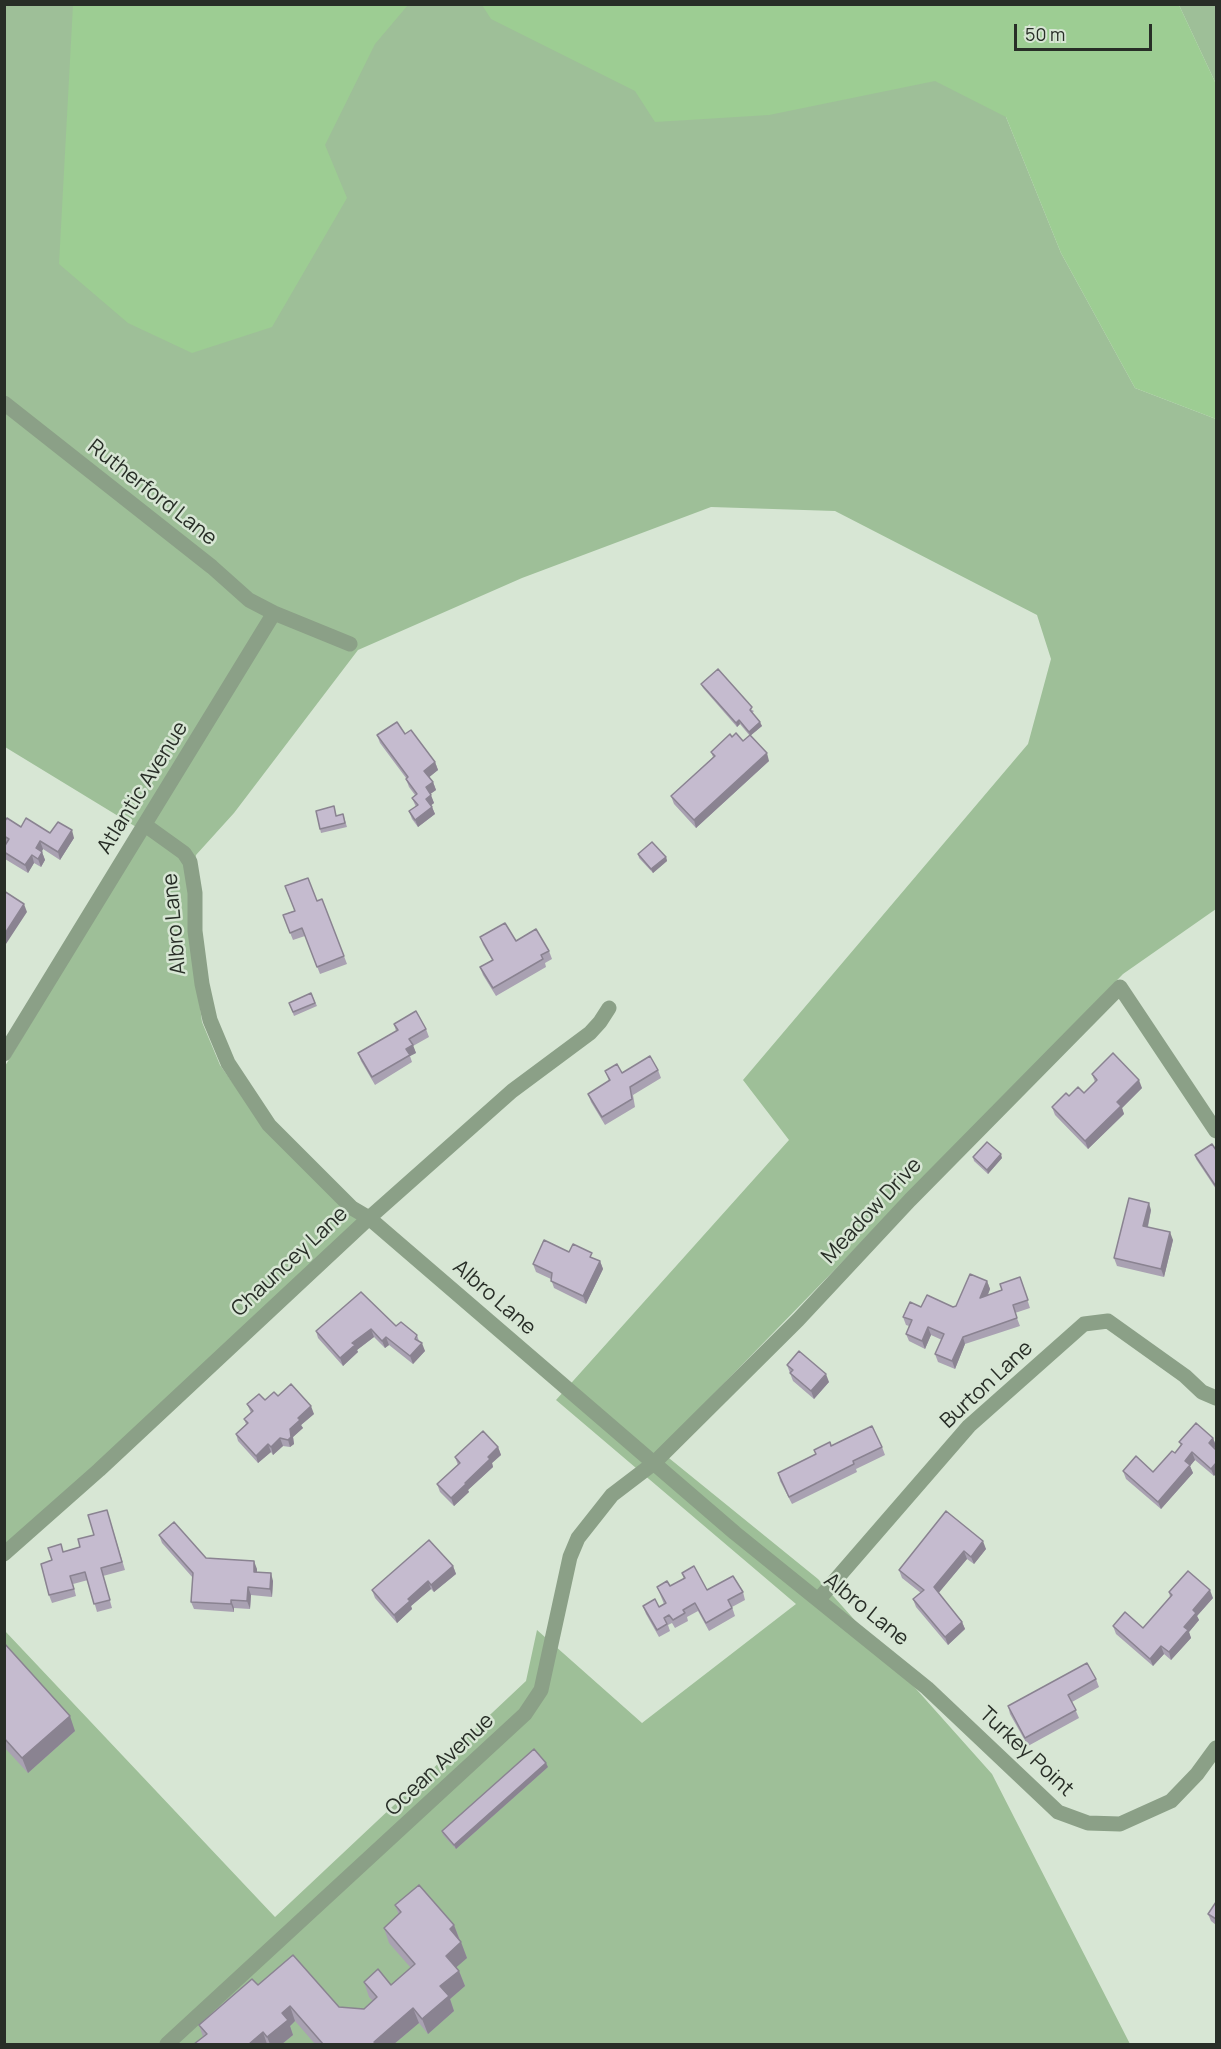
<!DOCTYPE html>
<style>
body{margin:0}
#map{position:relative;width:1221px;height:2049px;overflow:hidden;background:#d7e6d4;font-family:Manrope,sans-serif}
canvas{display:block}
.frame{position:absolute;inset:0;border:6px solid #282e27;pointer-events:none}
.scale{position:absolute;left:1014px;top:24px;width:138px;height:27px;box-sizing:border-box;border:3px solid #282e27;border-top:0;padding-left:8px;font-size:18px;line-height:21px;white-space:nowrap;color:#282e27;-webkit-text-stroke:4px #d7e6d4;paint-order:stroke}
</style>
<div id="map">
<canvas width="1221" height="2049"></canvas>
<div class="frame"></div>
<div class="scale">50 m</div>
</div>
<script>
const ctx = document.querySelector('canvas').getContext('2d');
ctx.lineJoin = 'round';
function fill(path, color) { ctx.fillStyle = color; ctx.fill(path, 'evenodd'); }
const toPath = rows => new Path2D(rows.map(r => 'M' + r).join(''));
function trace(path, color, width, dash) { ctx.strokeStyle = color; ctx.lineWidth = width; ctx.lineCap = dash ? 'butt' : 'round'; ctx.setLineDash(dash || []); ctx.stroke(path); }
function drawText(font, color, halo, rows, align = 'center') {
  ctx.font = font + ' Manrope,sans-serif'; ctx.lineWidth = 5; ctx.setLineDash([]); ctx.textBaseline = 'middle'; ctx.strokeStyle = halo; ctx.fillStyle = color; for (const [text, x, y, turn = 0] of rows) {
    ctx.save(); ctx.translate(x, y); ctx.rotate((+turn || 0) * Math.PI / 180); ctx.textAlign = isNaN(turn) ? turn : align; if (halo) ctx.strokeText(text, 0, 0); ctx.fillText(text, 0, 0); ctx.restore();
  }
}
fill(toPath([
 [5,5,1034,5,1006,117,1061,253,1135,388,1216,419,1216,909,1123,974,659,1450,818,1579,992,1774,1130,2044,5,2044,5,1631,275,1917,526,1681,537,1630,642,1723,796,1604,556,1400,789,1140,743,1080,1028,744,1051,659,1037,615,835,511,711,507,522,578,358,650,234,813,196,855,190,899,192,947,202,1022,220,1065,237,1089,361,1219,5,1552,5,1066,146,833,5,747],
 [1179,5,1216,5,1216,84]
]), '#9ebf98');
fill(toPath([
 [73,5,408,5,375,44,325,145,347,198,272,327,192,353,128,323,59,264],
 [482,5,1179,5,1216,84,1216,419,1135,388,1061,253,1006,117,935,81,769,115,655,122,635,91,491,19]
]), '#9dcd93');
trace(toPath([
 [4,403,212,567,249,600,274,613],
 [145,825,184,853,190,862,195,893,195,931,202,984,210,1020,228,1063,269,1125,352,1208,369,1218,735,1533,927,1688,1058,1812,1088,1823,1120,1824,1171,1801,1197,1774,1216,1748],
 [4,1054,274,613,350,644],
 [4,1554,99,1470,369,1218,512,1091,590,1033,600,1022,609,1008],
 [819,1599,969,1426,1084,1324,1108,1321,1185,1376,1202,1392,1216,1398],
 [167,2044,525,1714,541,1690,570,1557,578,1538,612,1495,654,1463,798,1320,910,1200,1120,987,1216,1131]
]), '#8ba087', 15);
fill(toPath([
 [701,684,754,711,752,713,762,726,750,736,740,724,737,727,703,688],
 [405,734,435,762,438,770,429,777,433,782,436,790,430,794,434,803,431,805,435,814,418,827,412,819,409,811,416,807,412,798,415,795,409,787,406,779,406,778,380,743,377,735],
 [732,737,743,741,769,761,696,828,674,804,671,796,713,757,711,752],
 [343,814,347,827,321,833,320,829,337,816],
 [4,822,50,833,74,838,60,860,43,849,42,852,45,860,41,867,34,863,28,873,5,859,4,847,7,844,4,842],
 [638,854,666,857,667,861,653,873,639,858],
 [322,899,347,964,320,974,305,936,293,940,283,915],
 [480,937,516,941,549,951,552,959,545,963,546,967,496,996,483,975,480,967,492,960,483,945],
 [311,993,317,1006,294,1016,289,1003],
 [394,1024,426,1029,429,1037,413,1046,416,1053,410,1056,412,1062,375,1085,361,1061,358,1053,396,1031],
 [658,1070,661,1078,633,1095,635,1107,605,1125,591,1102,588,1094,609,1081,605,1071,622,1073],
 [1092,1074,1142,1088,1122,1108,1124,1114,1088,1149,1055,1115,1052,1107,1069,1096,1084,1093,1095,1082],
 [1212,1144,1216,1189,1196,1159,1195,1155],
 [973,1157,1002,1158,988,1174,974,1161],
 [1151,1210,1148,1227,1173,1240,1164,1277,1117,1266,1114,1258],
 [569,1252,594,1259,600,1261,603,1269,586,1304,554,1288,551,1279,536,1272,533,1264],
 [1020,1277,1030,1308,1015,1313,1020,1326,965,1344,955,1369,938,1362,935,1354,942,1340,931,1335,925,1349,909,1341,906,1334,909,1326,906,1325,903,1317,921,1307,953,1307,956,1306,987,1281,990,1289,988,1295,1002,1290],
 [396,1326,417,1335,419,1341,425,1351,413,1364,389,1345,385,1348,374,1337,357,1350,358,1352,343,1366,318,1338,316,1331],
 [787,1365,829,1382,814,1399,793,1381],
 [278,1396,314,1414,301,1425,303,1428,293,1437,294,1444,290,1447,283,1446,273,1455,271,1452,258,1463,238,1441,236,1434,246,1424,244,1419,251,1413,247,1404,265,1400],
 [1213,1438,1216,1446,1214,1448,1214,1476,1195,1460,1190,1466,1193,1473,1161,1509,1126,1479,1123,1471,1153,1472,1175,1453,1181,1446,1179,1442],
 [831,1446,882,1447,885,1455,856,1469,857,1472,792,1504,780,1481,778,1473],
 [498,1447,501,1455,492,1463,493,1467,468,1490,469,1492,454,1506,440,1492,437,1484,458,1465,455,1457],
 [107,1510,125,1570,103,1576,112,1608,97,1612,88,1580,73,1584,76,1596,52,1603,49,1595,52,1560,64,1552,80,1547,94,1535],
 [946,1511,986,1549,974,1564,967,1559,938,1593,962,1622,965,1629,948,1645,916,1607,913,1599,921,1593,902,1578,899,1570],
 [159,1535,206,1558,257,1569,257,1572,273,1581,272,1597,251,1595,250,1609,234,1608,234,1612,194,1609,191,1602,193,1578,162,1543],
 [453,1566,456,1574,434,1592,431,1589,411,1606,412,1609,397,1623,375,1598,372,1590],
 [682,1573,707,1590,743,1592,745,1600,732,1607,735,1616,709,1631,698,1611,687,1617,688,1621,675,1628,672,1623,668,1625,670,1631,659,1637,646,1614,643,1606,659,1607,664,1604,657,1587,670,1586,684,1579],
 [1169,1592,1213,1598,1197,1616,1199,1620,1189,1632,1191,1638,1171,1660,1164,1654,1153,1666,1116,1634,1113,1626,1143,1628,1170,1597],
 [4,1643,75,1731,28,1773,4,1747],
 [1096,1679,1099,1687,1072,1702,1079,1718,1028,1746,1010,1714,1008,1706],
 [548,1767,456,1849,443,1835,442,1831],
 [1216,1902,1216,1927,1216,1925,1211,1921,1208,1914],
 [395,1905,454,1925,467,1958,456,1967,459,1971,465,1986,450,1999,454,2011,428,2034,419,2023,394,2044,315,2044,295,2021,290,2026,293,2035,282,2044,194,2044,203,2037,199,2025,258,1985,339,2007,364,2009,373,2001,369,1997,364,1982,391,1985,411,1968,389,1943,384,1928,399,1915]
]), '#a9a1b2');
fill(toPath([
 [739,720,740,724,737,727,736,723],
 [760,722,762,726,750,736,749,732],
 [767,753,769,761,696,828,694,820],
 [435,762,438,770,427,779,424,771],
 [433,782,436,790,429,795,426,787],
 [431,795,434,803,429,807,426,799],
 [432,807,435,814,418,827,415,820],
 [72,830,74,838,60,860,58,852],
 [40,841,43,849,39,856,36,848],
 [42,852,45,860,41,867,38,859],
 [32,855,34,863,28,873,25,865],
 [666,857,667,861,653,873,651,869],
 [24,904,27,912,4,947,4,935],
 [413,1045,416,1053,410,1056,406,1049],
 [1139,1080,1142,1088,1122,1108,1124,1114,1088,1149,1085,1141,1117,1102],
 [1001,1154,1002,1158,988,1174,987,1170],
 [1149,1203,1151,1210,1146,1234,1143,1226],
 [1170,1232,1173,1240,1164,1277,1161,1269],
 [600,1261,603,1269,586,1304,583,1296],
 [987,1281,990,1289,983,1305,980,1298],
 [928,1327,931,1335,925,1349,922,1341],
 [371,1329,374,1337,357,1350,358,1352,343,1366,340,1358,352,1343],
 [386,1337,389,1345,385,1348,382,1341],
 [963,1337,965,1344,955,1369,952,1361],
 [422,1343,425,1351,413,1364,410,1356],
 [826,1374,829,1382,814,1399,811,1391],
 [311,1406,314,1414,301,1425,303,1428,293,1437,294,1444,290,1447,288,1440,290,1429,298,1418],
 [280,1438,283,1446,273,1455,271,1447],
 [1213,1438,1216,1446,1212,1451,1209,1443],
 [268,1444,271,1452,258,1463,256,1456],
 [498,1447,501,1455,492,1463,493,1467,468,1490,469,1492,454,1506,451,1498,488,1457],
 [1192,1452,1195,1460,1190,1466,1193,1473,1161,1509,1158,1502,1185,1461],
 [1216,1463,1216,1474,1214,1476,1211,1469],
 [983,1541,986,1549,974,1564,971,1557],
 [964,1551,967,1559,937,1595,934,1587],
 [254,1561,257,1569,257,1579,254,1572],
 [453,1566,456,1574,434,1592,431,1585],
 [271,1573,273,1581,272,1597,270,1589],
 [428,1581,431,1589,411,1606,412,1609,397,1623,394,1615,408,1599],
 [248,1587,251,1595,250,1609,247,1601],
 [1210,1590,1213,1598,1197,1616,1199,1620,1189,1632,1191,1638,1171,1660,1169,1652,1193,1610],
 [231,1600,234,1608,234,1612,231,1604],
 [962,1622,965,1629,948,1645,945,1637],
 [1161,1646,1164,1654,1153,1666,1150,1659],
 [70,1716,75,1731,28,1773,22,1758],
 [546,1763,548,1767,456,1849,454,1845],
 [454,1925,460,1941,450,1929],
 [461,1942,467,1958,452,1971,446,1956],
 [459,1971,465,1986,450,1999,454,2011,428,2034,422,2019,440,1986],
 [290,2006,295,2021,290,2026,293,2035,282,2044,270,2044,267,2037,282,2013],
 [413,2008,419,2023,394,2044,375,2044,374,2042],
 [263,2032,267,2044,249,2044]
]), '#8a8391');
const building = toPath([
 [718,669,752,707,750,710,760,722,749,732,739,720,736,723,701,684,718,669],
 [397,722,405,734,411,730,435,762,424,771,433,782,426,787,431,795,426,799,432,807,415,820,409,811,418,805,412,798,417,794,406,779,408,777,377,735,397,722],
 [736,733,743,741,750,735,767,753,694,820,671,796,715,756,711,752,730,734,732,737,736,733],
 [334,806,336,816,343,814,345,823,320,829,316,811,334,806],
 [7,818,21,827,26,818,50,833,58,822,72,830,58,852,40,841,36,848,42,852,38,859,32,855,25,865,4,852,4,847,9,839,4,836,4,822,7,818],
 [652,842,666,857,651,869,638,854,652,842],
 [308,878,317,901,322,899,344,956,317,967,302,928,290,933,283,915,295,911,285,886,308,878],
 [4,891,24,904,4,935,4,891],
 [505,923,516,941,536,929,549,951,541,955,543,959,493,988,480,967,493,960,480,937,505,923],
 [311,993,315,1003,293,1012,289,1003,311,993],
 [416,1011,426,1029,409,1039,413,1045,406,1049,410,1055,372,1077,358,1053,398,1030,394,1024,416,1011],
 [1113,1053,1139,1080,1117,1102,1121,1106,1085,1141,1052,1107,1066,1093,1069,1096,1078,1087,1084,1093,1097,1080,1092,1074,1113,1053],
 [650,1056,658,1070,630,1087,632,1099,602,1117,588,1094,610,1080,605,1071,617,1064,622,1073,650,1056],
 [987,1142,1001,1154,987,1170,973,1157,987,1142],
 [1212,1144,1216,1150,1216,1184,1215,1185,1195,1155,1212,1144],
 [1129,1198,1149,1203,1143,1226,1170,1232,1161,1269,1114,1258,1129,1198],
 [544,1240,569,1252,573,1244,592,1253,590,1257,600,1261,583,1296,551,1281,552,1273,533,1264,544,1240],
 [970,1274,987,1281,980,1298,1002,1290,1000,1284,1020,1277,1028,1300,1013,1305,1017,1318,963,1337,952,1361,935,1354,944,1334,928,1327,922,1341,906,1334,912,1320,903,1317,910,1302,921,1307,927,1295,953,1307,956,1306,970,1274],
 [361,1292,396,1326,401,1322,417,1335,415,1339,422,1343,410,1356,386,1337,382,1341,371,1329,352,1343,355,1345,340,1358,316,1331,361,1292],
 [799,1351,826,1374,811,1391,790,1373,793,1370,787,1365,799,1351],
 [291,1384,311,1406,298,1418,300,1420,290,1429,291,1437,288,1440,280,1438,271,1447,268,1444,256,1456,236,1434,248,1423,244,1419,253,1411,247,1404,259,1394,265,1400,274,1392,278,1396,291,1384],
 [1196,1423,1213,1438,1209,1443,1216,1450,1216,1463,1211,1469,1192,1452,1185,1461,1190,1465,1158,1502,1123,1471,1136,1456,1153,1472,1172,1451,1175,1453,1182,1444,1179,1442,1196,1423],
 [872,1426,882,1447,853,1461,854,1464,789,1497,778,1473,816,1454,814,1450,830,1442,831,1446,872,1426],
 [483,1431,498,1447,488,1457,490,1459,465,1483,466,1484,451,1498,437,1484,460,1463,455,1457,483,1431],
 [107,1510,122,1562,101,1568,110,1600,94,1604,85,1572,70,1576,74,1589,49,1595,41,1564,52,1560,48,1548,61,1544,63,1552,80,1547,78,1539,94,1535,88,1515,107,1510],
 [946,1511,983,1541,971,1557,964,1551,934,1587,962,1622,945,1637,913,1599,924,1590,899,1570,946,1511],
 [174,1522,206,1558,254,1561,254,1572,271,1573,270,1589,248,1587,247,1601,231,1600,231,1604,191,1602,193,1573,159,1535,174,1522],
 [429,1540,453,1566,431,1585,428,1581,408,1599,410,1601,394,1615,372,1590,429,1540],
 [694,1566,707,1590,733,1576,743,1592,728,1600,732,1608,706,1623,695,1603,683,1610,685,1613,673,1620,669,1615,664,1618,667,1624,657,1630,643,1606,655,1599,659,1607,666,1603,657,1587,667,1581,670,1586,685,1578,682,1573,694,1566],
 [1188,1571,1210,1590,1193,1610,1196,1613,1184,1627,1188,1630,1169,1652,1161,1646,1150,1659,1113,1626,1125,1612,1143,1628,1172,1595,1169,1592,1188,1571],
 [4,1643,70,1716,22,1758,4,1738,4,1643],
 [1087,1663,1096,1679,1068,1695,1076,1710,1025,1738,1008,1706,1087,1663],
 [534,1749,546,1763,454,1845,442,1831,534,1749],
 [419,1885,454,1925,450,1929,461,1942,446,1956,459,1971,440,1986,449,1996,422,2019,413,2008,374,2042,376,2044,323,2044,290,2006,282,2013,288,2020,267,2037,263,2032,249,2044,194,2044,207,2034,199,2025,252,1979,258,1985,293,1955,339,2007,364,2009,377,1997,364,1982,378,1969,391,1985,415,1964,384,1928,401,1912,395,1905,419,1885],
 [1216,1902,1216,1919,1208,1914,1216,1902]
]);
fill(building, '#c5bbcf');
trace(building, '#8a8391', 1.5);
drawText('21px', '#282e27', '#d7e6d4', [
 ["Rutherford Lane",152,493,38],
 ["Atlantic Avenue",143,788,-58],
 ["Albro Lane",175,924,-95],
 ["Meadow Drive",872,1211,-47],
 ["Chauncey Lane",290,1262,-43],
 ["Albro Lane",494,1298,41],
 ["Burton Lane",987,1385,-43],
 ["Albro Lane",866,1610,39],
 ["Turkey Point",1026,1752,43],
 ["Ocean Avenue",440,1765,-43]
]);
</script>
